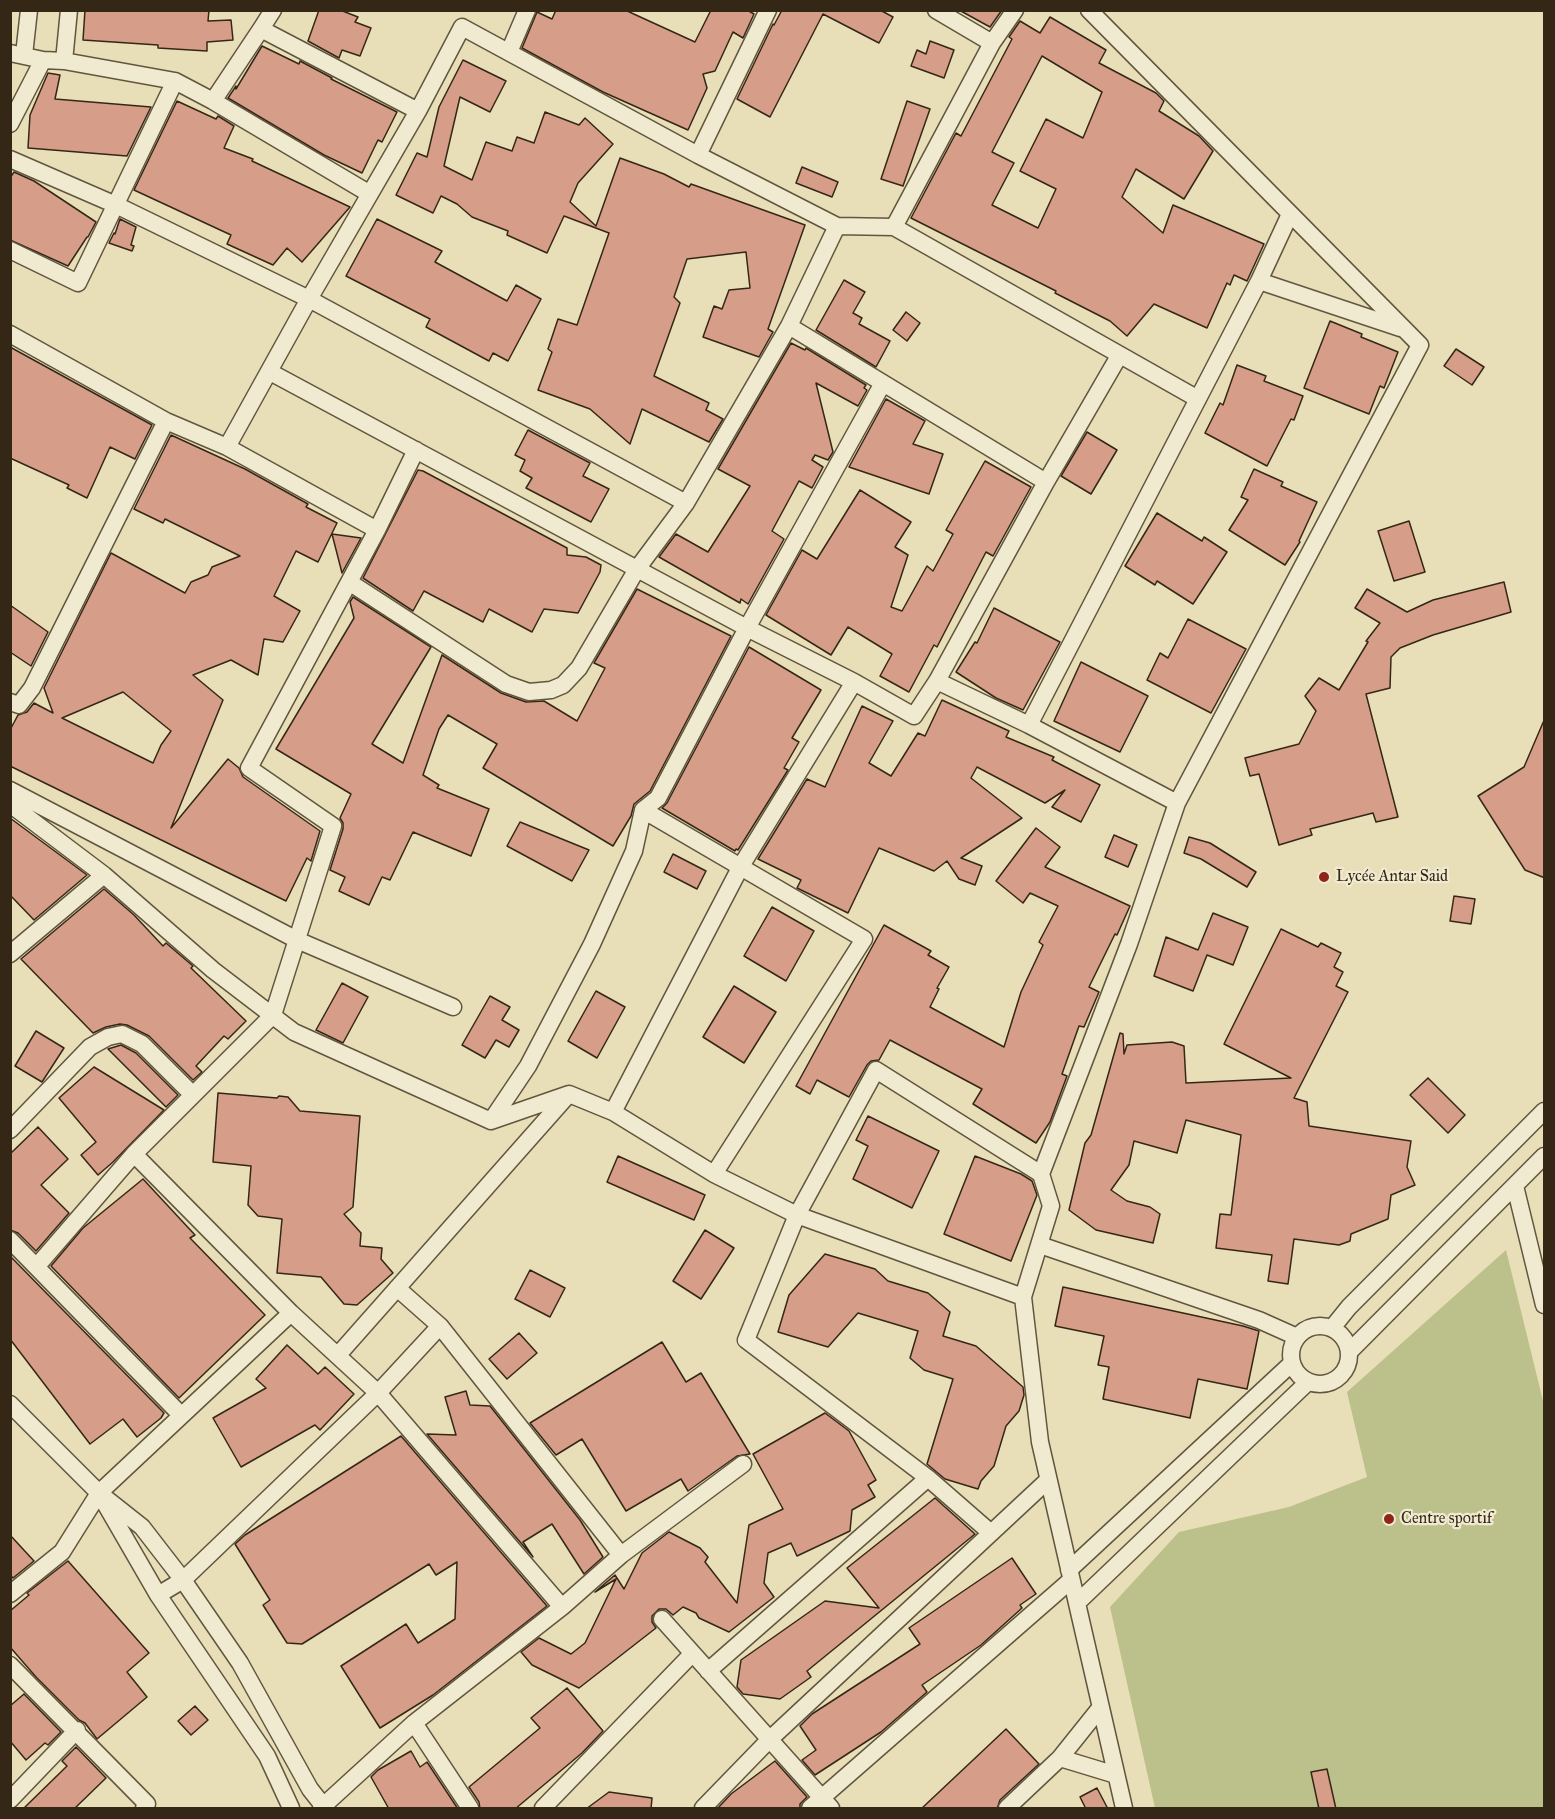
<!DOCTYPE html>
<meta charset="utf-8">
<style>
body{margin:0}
#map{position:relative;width:1555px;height:1819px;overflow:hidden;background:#e8deb8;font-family:"IM FELL Great Primer",serif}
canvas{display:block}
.frame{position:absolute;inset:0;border:12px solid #352716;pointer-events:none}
</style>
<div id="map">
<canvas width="1555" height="1819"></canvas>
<div class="frame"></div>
</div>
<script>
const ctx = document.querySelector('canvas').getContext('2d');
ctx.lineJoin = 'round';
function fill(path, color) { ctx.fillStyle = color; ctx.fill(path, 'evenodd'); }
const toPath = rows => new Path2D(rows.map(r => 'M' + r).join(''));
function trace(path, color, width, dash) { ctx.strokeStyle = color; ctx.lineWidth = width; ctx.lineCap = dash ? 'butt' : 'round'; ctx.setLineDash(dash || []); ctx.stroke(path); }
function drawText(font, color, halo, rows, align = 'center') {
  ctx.font = font + ' "IM FELL Great Primer",serif'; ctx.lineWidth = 4.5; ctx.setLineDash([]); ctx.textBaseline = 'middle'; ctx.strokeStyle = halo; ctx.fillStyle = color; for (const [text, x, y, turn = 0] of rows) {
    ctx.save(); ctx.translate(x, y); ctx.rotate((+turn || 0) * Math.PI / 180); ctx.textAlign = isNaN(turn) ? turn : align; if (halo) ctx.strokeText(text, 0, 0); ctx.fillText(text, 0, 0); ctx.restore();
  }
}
fill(toPath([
 [1506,1250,1544,1405,1544,1808,1155,1808,1110,1607,1179,1532,1289,1507,1367,1477,1347,1392]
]), '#bcc08a');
const building = toPath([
 [85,10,209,10,208,21,231,20,233,40,207,42,207,51,158,48,158,45,83,40,85,10],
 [319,10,340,10,358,17,355,22,371,28,360,56,342,50,339,58,308,41,319,10],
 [556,10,625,10,695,42,711,10,747,10,754,14,743,38,733,32,715,71,703,74,707,88,688,130,603,92,522,48,537,12,552,19,556,10],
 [782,10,880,10,893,17,879,43,823,14,770,117,737,99,773,24,774,25,782,10],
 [959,10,1002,10,990,27,959,10],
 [1050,17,1106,50,1099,63,1156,93,1164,101,1159,111,1199,136,1213,151,1184,199,1136,169,1122,197,1163,233,1173,205,1264,244,1247,281,1234,275,1230,285,1227,283,1207,328,1154,304,1127,336,1110,321,1055,293,1056,291,911,218,956,133,961,136,1012,39,1009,37,1020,21,1040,33,1050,17],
 [1042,56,1102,92,1083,138,1046,119,1020,171,1056,189,1038,228,992,205,1014,163,992,152,1042,56],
 [930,41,954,50,944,78,911,66,917,50,926,54,930,41],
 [262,46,299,64,300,61,332,78,331,79,397,112,382,142,378,140,362,173,324,155,228,98,236,86,236,89,262,46],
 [463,60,506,81,490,112,460,97,444,166,472,180,486,142,512,151,517,137,534,143,545,112,579,125,585,118,613,144,578,183,570,202,596,226,620,158,664,174,689,187,691,184,805,225,768,329,773,332,759,357,703,337,714,306,722,309,729,290,750,288,746,252,687,259,674,297,680,303,654,376,709,403,706,410,723,419,709,442,642,409,630,444,590,409,538,390,552,352,548,349,558,319,577,325,609,233,564,216,547,253,507,235,508,231,472,217,457,204,441,196,433,213,396,195,417,153,427,157,439,107,463,60],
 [48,73,60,75,55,99,151,107,127,156,28,148,30,115,48,73],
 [177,101,216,119,218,116,234,126,224,148,253,159,252,161,350,207,302,262,287,248,273,265,227,244,231,235,134,190,177,101],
 [907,101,930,109,903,186,881,179,907,101],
 [802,167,838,182,832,197,796,183,802,167],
 [14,172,34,181,96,222,88,237,87,237,68,266,10,240,10,178,14,172],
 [120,219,136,227,131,245,134,246,132,251,109,243,114,233,115,234,120,219],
 [377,219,442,251,435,262,507,301,516,285,541,299,508,361,493,353,489,361,426,327,430,319,346,276,377,219],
 [844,280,865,292,853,313,862,318,859,324,890,341,876,367,816,330,844,280],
 [906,312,920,323,907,341,893,330,906,312],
 [1330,321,1362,334,1361,337,1398,352,1384,388,1380,386,1369,414,1304,388,1330,321],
 [791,343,805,350,806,348,866,385,864,388,867,390,858,406,816,383,833,452,828,460,815,455,812,460,823,467,812,488,799,481,772,531,784,539,748,604,741,599,740,603,659,557,676,534,708,552,750,486,718,469,791,343],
 [10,347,152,425,135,459,110,447,87,498,67,488,69,485,10,458,10,347],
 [1456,349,1484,367,1472,385,1444,366,1456,349],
 [1237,365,1266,376,1264,381,1303,396,1294,420,1291,419,1267,466,1205,433,1220,403,1223,405,1237,365],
 [886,399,925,421,913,444,943,454,929,494,849,467,886,399],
 [528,430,590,463,583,476,609,489,591,522,526,488,532,478,520,471,525,460,515,455,528,430],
 [1087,432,1117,450,1091,494,1061,476,1087,432],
 [171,435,245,469,308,504,306,507,337,523,318,562,296,551,274,596,300,611,283,642,264,639,258,675,231,660,193,675,223,700,171,828,228,759,239,768,243,777,320,831,311,861,307,858,286,901,10,766,10,730,18,715,27,712,34,703,53,713,44,688,111,553,185,593,191,582,208,575,212,567,240,556,165,519,163,523,134,509,171,435],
 [123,692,171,731,161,745,153,763,62,718,123,692],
 [985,461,1031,487,993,556,986,552,937,647,934,645,909,692,880,676,892,654,848,627,831,655,766,615,802,550,817,559,860,490,911,522,895,547,908,555,891,607,902,611,927,566,933,571,953,534,946,530,985,461],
 [1254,469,1283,482,1281,486,1317,502,1299,541,1300,542,1285,565,1229,530,1248,500,1241,497,1254,469],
 [418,470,423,471,567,548,567,555,586,557,601,565,600,572,578,613,544,609,532,632,489,609,483,622,424,591,413,611,363,578,418,470],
 [1157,513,1202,541,1204,537,1227,552,1193,604,1157,581,1155,585,1125,566,1157,513],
 [1409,521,1425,572,1394,581,1378,531,1409,521],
 [332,534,361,538,342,573,332,534],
 [1504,582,1511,612,1433,635,1400,648,1391,657,1390,688,1366,694,1398,817,1376,822,1373,813,1310,829,1312,835,1279,845,1259,774,1250,776,1245,758,1299,744,1316,711,1305,696,1319,678,1339,690,1368,642,1366,641,1380,623,1355,608,1367,589,1407,612,1433,600,1504,582],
 [637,589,731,636,650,791,634,804,631,816,613,846,483,768,497,744,448,715,439,729,423,775,439,785,437,788,489,809,471,856,413,832,390,880,382,877,369,905,339,891,345,877,330,870,343,829,343,823,340,818,351,794,276,749,354,618,350,602,353,597,431,647,372,744,403,763,442,655,501,693,526,702,544,701,577,721,605,668,594,663,637,589],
 [10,605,48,632,31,666,10,652,10,605],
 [994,608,1060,642,1023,710,996,698,956,672,975,642,977,643,994,608],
 [1188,619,1246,649,1211,713,1147,680,1160,653,1168,658,1188,619],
 [749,647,821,690,792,738,799,742,784,768,788,770,738,850,736,849,735,851,662,808,667,803,749,647],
 [1081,662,1148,696,1120,752,1054,721,1081,662],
 [942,700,1009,731,1006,737,1054,757,1052,760,1100,785,1081,822,1052,807,1065,790,1045,803,977,767,971,778,1022,818,961,858,982,866,975,885,959,879,947,861,934,871,879,848,848,913,797,888,801,880,758,859,807,779,825,787,862,706,893,721,869,763,891,776,918,733,925,736,942,700],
 [1545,718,1545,878,1525,870,1478,796,1524,767,1545,718],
 [10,818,87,875,34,920,10,895,10,818],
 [520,822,589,850,572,881,507,846,520,822],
 [1036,828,1060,847,1045,867,1130,906,1117,935,1115,934,1089,987,1099,992,1084,1027,1079,1026,1062,1074,1067,1076,1050,1122,1036,1143,973,1104,982,1089,890,1040,879,1060,871,1061,867,1065,849,1097,817,1080,810,1094,796,1086,884,925,931,951,928,955,949,967,937,988,939,989,930,1007,1004,1047,1021,992,1043,945,1039,942,1058,906,1030,893,1023,903,996,881,1036,828],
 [1114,835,1137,845,1128,867,1105,857,1114,835],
 [1189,837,1210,843,1256,872,1247,887,1201,859,1184,853,1189,837],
 [673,854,706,871,697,889,664,872,673,854],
 [104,889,134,915,163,946,166,943,193,966,191,968,246,1021,228,1039,224,1036,196,1066,202,1072,193,1080,149,1036,127,1025,120,1024,106,1027,93,1033,21,959,104,889],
 [1454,896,1475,899,1471,924,1450,921,1454,896],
 [772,907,814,931,786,981,744,956,772,907],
 [1213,913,1248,927,1233,965,1207,955,1193,991,1154,976,1166,937,1198,950,1213,913],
 [1281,929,1318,947,1321,943,1341,953,1334,967,1343,972,1336,986,1348,992,1294,1098,1307,1102,1309,1126,1411,1141,1407,1167,1415,1185,1391,1195,1388,1219,1351,1234,1350,1241,1339,1245,1294,1239,1288,1284,1268,1281,1272,1255,1216,1248,1220,1214,1231,1215,1241,1135,1186,1120,1177,1153,1134,1141,1129,1165,1111,1190,1127,1201,1150,1207,1160,1214,1153,1243,1096,1230,1069,1210,1085,1143,1091,1135,1120,1033,1123,1034,1124,1054,1127,1045,1172,1042,1184,1046,1186,1083,1291,1078,1224,1044,1281,929],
 [342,983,368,997,343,1043,316,1030,342,983],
 [734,986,776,1012,744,1063,703,1037,734,986],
 [596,991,625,1007,597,1058,568,1041,596,991],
 [490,996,510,1007,502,1020,519,1030,509,1047,496,1040,485,1058,462,1045,490,996],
 [36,1031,64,1048,42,1082,15,1066,36,1031],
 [121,1045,136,1053,178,1095,166,1107,108,1049,121,1045],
 [94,1067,164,1110,113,1162,98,1175,81,1155,96,1142,59,1098,94,1067],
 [1428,1078,1465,1115,1448,1133,1410,1095,1428,1078],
 [218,1093,277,1098,279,1096,288,1097,300,1111,360,1116,353,1207,344,1214,361,1233,360,1246,382,1248,381,1259,393,1273,357,1305,344,1304,321,1277,277,1273,282,1219,258,1216,248,1205,251,1166,213,1162,218,1093],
 [868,1116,939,1151,912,1208,853,1179,868,1146,856,1140,868,1116],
 [38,1127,68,1159,41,1185,69,1213,36,1251,18,1233,10,1230,10,1154,38,1127],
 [618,1156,705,1195,694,1220,607,1182,618,1156],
 [975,1156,1021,1174,1032,1181,1037,1195,1011,1261,944,1234,975,1156],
 [143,1179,195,1235,190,1238,265,1315,179,1398,51,1266,83,1228,143,1179],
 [705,1230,734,1248,701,1299,673,1281,705,1230],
 [825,1254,875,1269,888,1281,928,1293,950,1312,943,1336,976,1346,1023,1387,1024,1395,1019,1411,1006,1426,994,1466,981,1481,978,1489,945,1479,927,1464,953,1379,924,1370,910,1358,918,1331,858,1313,828,1347,778,1332,789,1295,825,1254],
 [10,1256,164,1413,161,1418,137,1437,123,1419,90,1444,10,1339,10,1256],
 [530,1270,565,1288,550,1317,515,1299,530,1270],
 [1063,1287,1243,1326,1259,1331,1247,1389,1198,1379,1190,1418,1103,1399,1109,1367,1098,1365,1104,1336,1055,1326,1063,1287],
 [519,1333,537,1353,507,1379,489,1359,519,1333],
 [662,1342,686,1382,701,1373,750,1454,737,1456,688,1491,681,1479,626,1511,582,1439,556,1455,530,1423,662,1342],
 [287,1345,318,1374,325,1367,354,1394,320,1430,315,1425,241,1467,213,1418,266,1388,256,1379,287,1345],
 [466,1391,470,1405,490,1406,580,1520,603,1557,584,1574,552,1524,523,1542,533,1557,427,1434,456,1435,445,1397,466,1391],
 [825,1413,849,1431,876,1480,868,1485,875,1497,852,1510,850,1531,797,1556,791,1543,768,1553,764,1583,774,1597,729,1632,699,1618,696,1613,683,1607,673,1615,666,1609,659,1609,652,1616,652,1622,656,1628,579,1688,532,1665,521,1652,539,1638,571,1654,585,1643,616,1579,595,1592,615,1575,624,1589,642,1553,669,1532,700,1548,708,1557,705,1562,737,1603,749,1525,783,1509,753,1454,825,1413],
 [401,1436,547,1606,433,1695,380,1728,341,1666,406,1624,418,1643,455,1619,457,1562,436,1575,429,1564,302,1644,287,1643,263,1605,270,1600,235,1544,245,1535,401,1436],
 [935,1498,975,1534,807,1671,811,1677,780,1699,743,1694,737,1687,741,1660,825,1601,879,1608,847,1568,935,1498],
 [10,1535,34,1561,13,1578,10,1575,10,1535],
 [1012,1558,1036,1594,1020,1605,1022,1608,981,1645,922,1685,927,1692,881,1732,815,1775,802,1760,816,1750,800,1726,812,1714,920,1644,909,1628,1012,1558],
 [68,1561,149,1653,127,1672,147,1697,97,1739,85,1723,79,1720,36,1677,10,1647,10,1611,29,1595,27,1593,68,1561],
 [567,1688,603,1731,582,1753,515,1809,480,1809,479,1802,469,1787,540,1728,531,1718,567,1688],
 [24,1694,61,1732,48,1745,45,1743,26,1760,10,1741,10,1706,24,1694],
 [195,1706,208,1720,191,1735,178,1721,195,1706],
 [1006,1729,1039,1764,1000,1800,997,1809,921,1809,1006,1729],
 [76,1747,106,1778,74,1809,23,1809,67,1766,62,1761,76,1747],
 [411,1751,420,1767,427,1762,458,1809,389,1809,371,1777,378,1770,411,1751],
 [775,1761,807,1797,800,1804,800,1809,717,1809,731,1794,775,1761],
 [1327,1769,1336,1809,1319,1809,1311,1772,1327,1769],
 [1097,1788,1108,1809,1086,1809,1080,1797,1097,1788],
 [609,1792,652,1798,651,1809,586,1809,609,1792]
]);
fill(building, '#d69d88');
trace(building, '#352716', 1.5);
const minor = toPath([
 [273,10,261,29,418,111],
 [936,10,992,43],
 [1089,10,1420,345,1177,803,1129,944,1041,1174,1051,1206,1023,1297,1040,1442,1124,1808],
 [509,52,527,10],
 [10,53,43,60,64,61,175,81,213,101,261,29],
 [24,55,29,10],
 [64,61,69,10],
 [213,101,370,194],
 [10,124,43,60],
 [698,155,768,10],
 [10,159,116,205,309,299,686,503],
 [894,227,992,43,1015,10],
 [10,250,78,283,175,81],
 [1259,281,1400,328],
 [789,326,1046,482],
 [10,334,166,421,227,447,377,530],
 [270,372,747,628,854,682,914,716,937,681,1046,482,1119,356],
 [227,447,309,299,418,111,462,27,698,155,837,226,894,227,1198,399],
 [349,582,506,684,529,692,551,690,563,685,579,668,637,569,686,503,789,326,837,226],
 [937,681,1029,725,1177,803],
 [10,702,19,705,32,688,166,421],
 [1029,725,1259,281,1290,214],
 [10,790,297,940,453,1007],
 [10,804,104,875,213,970,294,1032,491,1121,569,1094,613,1112,714,1174,797,1215,1023,1297],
 [643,810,864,939,714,1174],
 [10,954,104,875],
 [613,1112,741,866,854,682],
 [491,1121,528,1066,592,944,634,851,643,810,658,798,747,628,883,383],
 [10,1130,90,1047,108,1037,122,1034,142,1044,193,1095],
 [134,1154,291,1313,378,1393,562,1607],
 [1515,1186,1544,1305],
 [10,1240,181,1415],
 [1040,1245,1259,1320,1297,1337],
 [37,1266,134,1154,273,1015,333,826,249,768,377,530,416,450],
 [397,1288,440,1326,621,1555],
 '1291 1355a29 29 0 1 1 58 0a29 29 0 1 1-58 0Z',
 [1332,1328,1349,1307,1544,1111],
 [1349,1352,1544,1156],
 [338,1355,568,1095],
 [10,1404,99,1493,62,1552,10,1594],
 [99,1493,291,1313],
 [991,1533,928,1478,746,1340,797,1215,876,1070,1041,1174],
 [1069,1570,1292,1363],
 [158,1595,183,1580,378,1393,440,1326],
 [1077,1603,1308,1382],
 [662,1619,831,1808],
 [10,1665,147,1804,144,1808],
 [708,1671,928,1478],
 [414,1723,470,1808],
 [1060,1758,1116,1775],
 [10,1800,77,1730],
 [291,1808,267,1756,158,1595,99,1493,142,1527,183,1580,240,1663,310,1789,325,1808],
 [321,1808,414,1723,562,1607,621,1555,743,1464],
 [543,1808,692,1654],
 [703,1808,769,1740,1048,1480],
 [810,1808,1071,1580],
 [1007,1808,1060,1758,1100,1708]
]);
trace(minor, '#62553e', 19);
trace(minor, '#f0ead1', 16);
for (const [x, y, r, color] of [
 [1324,877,6,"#8f2418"],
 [1389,1519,6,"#8f2418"]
]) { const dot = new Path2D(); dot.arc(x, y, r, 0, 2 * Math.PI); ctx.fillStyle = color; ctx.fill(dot); trace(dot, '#f0ead1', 2); }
drawText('16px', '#352716', '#f0ead1', [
 ["Lycée Antar Said",1336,877],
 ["Centre sportif",1401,1519]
], 'left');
</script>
